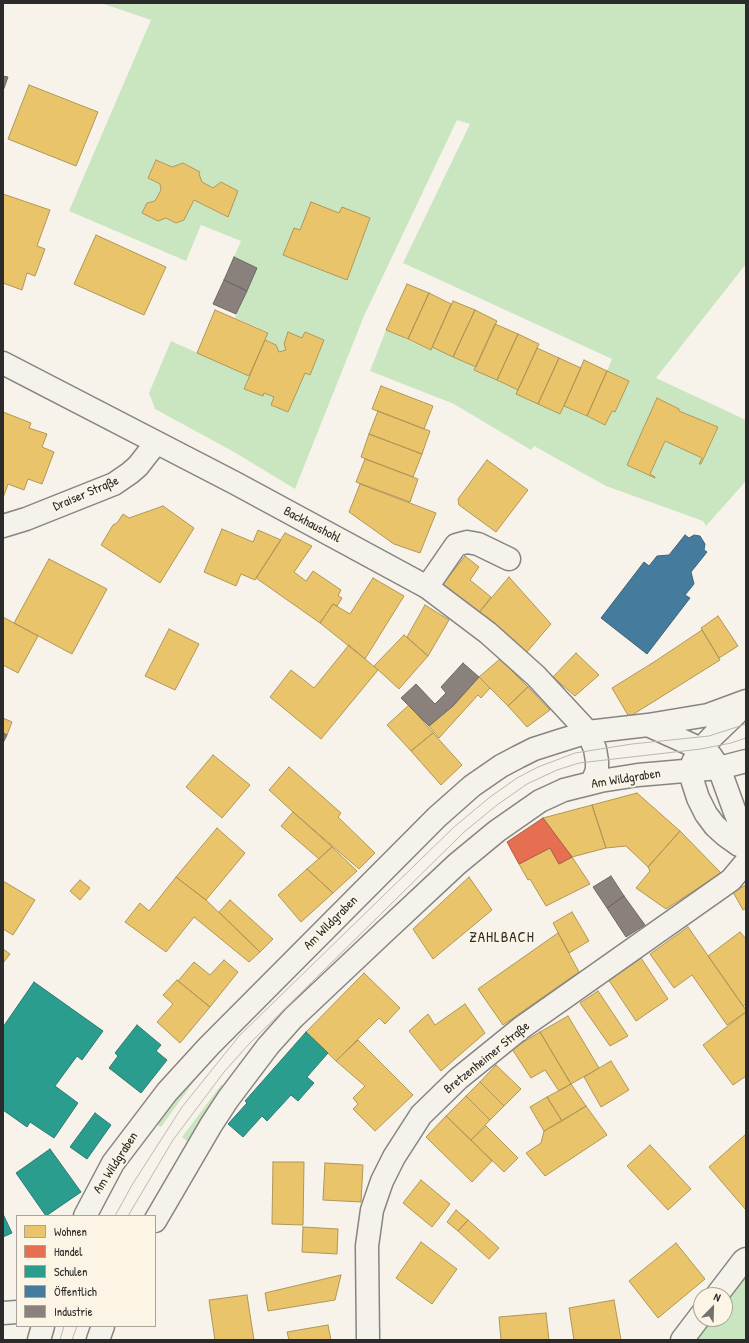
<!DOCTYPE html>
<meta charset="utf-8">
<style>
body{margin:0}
#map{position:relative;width:749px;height:1343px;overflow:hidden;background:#f7f3ea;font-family:"Patrick Hand",sans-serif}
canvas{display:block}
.frame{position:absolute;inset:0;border:4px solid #2b2b2b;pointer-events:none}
.legend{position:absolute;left:16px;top:1215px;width:140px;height:112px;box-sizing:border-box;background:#fcf5e5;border:1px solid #a8a49b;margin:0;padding:5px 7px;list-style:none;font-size:12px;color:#2b2b2b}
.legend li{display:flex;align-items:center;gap:8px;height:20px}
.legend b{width:20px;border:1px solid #a8a49b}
.north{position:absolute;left:693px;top:1287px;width:40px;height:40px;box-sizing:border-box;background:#fcf5e5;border:1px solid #a8a49b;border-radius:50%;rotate:23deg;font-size:11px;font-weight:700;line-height:16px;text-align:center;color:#2b2b2b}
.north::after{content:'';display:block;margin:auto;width:14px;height:18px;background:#72716e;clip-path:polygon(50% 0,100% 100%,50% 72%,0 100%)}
</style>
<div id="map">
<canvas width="749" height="1343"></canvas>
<div class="frame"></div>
<ul class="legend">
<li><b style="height:11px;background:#e9c46a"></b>Wohnen</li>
<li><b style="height:11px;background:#e76f51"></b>Handel</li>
<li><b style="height:11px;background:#2a9d8f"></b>Schulen</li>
<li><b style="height:11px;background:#457b9d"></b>Öffentlich</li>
<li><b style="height:11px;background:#8a817c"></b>Industrie</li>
</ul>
<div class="north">N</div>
</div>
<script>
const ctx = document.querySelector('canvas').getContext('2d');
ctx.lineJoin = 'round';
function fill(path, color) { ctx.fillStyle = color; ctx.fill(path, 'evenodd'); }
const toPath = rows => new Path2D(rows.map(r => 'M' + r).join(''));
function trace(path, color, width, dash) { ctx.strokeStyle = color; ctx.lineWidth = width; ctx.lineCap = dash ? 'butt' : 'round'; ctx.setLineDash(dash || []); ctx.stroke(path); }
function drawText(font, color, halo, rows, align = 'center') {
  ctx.font = font + ' "Patrick Hand",sans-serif'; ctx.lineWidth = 4; ctx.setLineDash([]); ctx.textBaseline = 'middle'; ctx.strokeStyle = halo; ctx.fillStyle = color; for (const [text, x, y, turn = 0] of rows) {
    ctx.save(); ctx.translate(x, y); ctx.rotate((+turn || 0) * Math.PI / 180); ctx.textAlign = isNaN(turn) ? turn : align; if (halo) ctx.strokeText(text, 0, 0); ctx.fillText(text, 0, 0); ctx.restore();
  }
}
fill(toPath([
 [101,3,746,3,746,264,656,378,746,420,746,481,706,526,703,521,606,486,534,446,531,450,454,404,370,371,386,330,430,350,432,347,476,367,497,380,518,390,560,414,564,406,605,425,612,411,615,412,607,371,612,359,403,263,470,124,457,120,364,316,295,489,234,452,155,409,149,393,171,341,249,376,244,389,263,396,264,393,274,397,271,405,288,412,305,373,310,375,324,340,305,332,302,338,288,333,284,344,286,350,279,352,276,345,265,340,268,332,235,318,257,268,234,257,241,241,201,225,186,261,69,211,151,20],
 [156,160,172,167,183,163,200,172,199,174,202,182,213,188,221,182,238,191,227,217,194,200,184,220,176,223,166,218,158,221,142,213,147,203,155,201,161,190,160,184,148,178],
 [657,398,679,409,679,411,718,427,701,464,699,464,702,458,665,441,650,474,655,477,654,478,627,465],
 [198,1071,200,1073,161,1127,154,1123],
 [221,1085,224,1086,188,1142,182,1137],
 [746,1270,746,1340,692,1340,708,1319,725,1319,725,1297]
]), '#cae6c0');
const homes = toPath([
 [29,85,98,112,76,166,8,139,29,85],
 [156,160,172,167,183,163,200,172,199,174,202,182,213,188,221,182,238,191,228,217,194,200,184,220,176,223,166,218,158,221,142,213,147,203,155,201,161,190,160,184,148,178,156,160],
 [3,194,50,210,37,246,45,249,35,276,27,273,22,290,3,283,3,194],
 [311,202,339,213,342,207,370,218,347,280,283,255,294,228,300,230,311,202],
 [96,235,166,267,144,315,74,284,96,235],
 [407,284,429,293,408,339,386,330,407,284],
 [429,293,451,304,431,350,408,339,429,293],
 [453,301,475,310,453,357,432,347,453,301],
 [215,310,268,333,249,376,197,353,215,310],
 [475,310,497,321,476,367,453,357,475,310],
 [495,324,518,334,497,380,474,370,495,324],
 [288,332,302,338,305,332,324,340,310,375,305,373,288,412,271,405,274,397,264,393,263,396,244,389,265,340,276,345,279,352,286,350,284,344,288,332],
 [518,334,539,344,518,390,497,380,518,334],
 [537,348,559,358,538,404,516,394,537,348],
 [559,358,581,368,560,414,538,404,559,358],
 [584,360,607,371,587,416,564,406,584,360],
 [607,371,629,381,615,412,612,411,605,425,587,416,607,371],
 [381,386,433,406,424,429,372,409,381,386],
 [657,398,679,409,679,411,718,427,701,464,699,464,702,458,665,441,650,474,655,477,655,478,627,465,657,398],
 [378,411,430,431,422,454,369,434,378,411],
 [3,412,31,423,29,428,47,434,42,447,54,452,42,484,28,479,24,490,8,484,3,498,3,412],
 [369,434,422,454,413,477,361,457,369,434],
 [365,459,418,479,410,502,356,482,365,459],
 [487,460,528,490,496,532,459,505,458,499,487,460],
 [360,484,436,513,420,553,394,544,349,512,360,484],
 [163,506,194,528,160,583,101,545,113,525,117,523,123,514,129,518,163,506],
 [222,529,253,542,258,530,281,540,255,580,241,574,236,586,204,572,222,529],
 [285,533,312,546,294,572,306,581,313,571,341,590,338,596,342,598,337,606,333,604,320,623,256,578,285,533],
 [465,556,479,567,470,580,491,597,477,615,440,588,465,556],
 [49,559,107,589,72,654,14,623,49,559],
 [509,577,551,624,526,653,477,615,509,577],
 [373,578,404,596,365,659,320,623,333,604,350,614,373,578],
 [425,605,449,620,428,656,407,637,425,605],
 [718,616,738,646,719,658,701,628,718,616],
 [3,617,38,636,18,673,3,665,3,617],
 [169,629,199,644,175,690,145,676,169,629],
 [702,630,720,660,629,717,612,688,654,662,702,630],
 [404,635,428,656,399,689,374,666,404,635],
 [349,645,378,670,321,739,270,697,291,670,314,688,349,645],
 [576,653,599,675,575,696,553,677,576,653],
 [500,659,528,687,508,706,479,677,500,659],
 [479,677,490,688,481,698,478,695,439,738,429,726,453,706,479,677],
 [528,687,550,710,527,727,508,706,528,687],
 [409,705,433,733,411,751,387,725,409,705],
 [3,718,12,722,7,735,3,733,3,718],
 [433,733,462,765,441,785,411,751,433,733],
 [213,755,250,785,222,818,186,787,213,755],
 [289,767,341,813,338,817,375,853,359,869,293,812,269,790,289,767],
 [637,793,680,831,648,867,626,846,606,848,592,805,637,793],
 [592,805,606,848,572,857,543,818,592,805],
 [293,812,332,847,319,859,281,826,293,812],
 [217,828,245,853,206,900,176,877,217,828],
 [680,831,721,873,666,909,636,888,650,871,648,867,680,831],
 [332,847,357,871,333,893,307,869,332,847],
 [550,848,559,864,572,857,590,884,546,906,530,879,528,880,519,864,550,848],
 [307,869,333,893,301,922,278,895,307,869],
 [176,877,206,900,260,952,249,962,194,917,166,952,125,922,140,903,149,911,176,877],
 [469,877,492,910,433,959,413,929,469,877],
 [80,880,90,888,80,900,70,891,80,880],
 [3,881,35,900,13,935,3,929,3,881],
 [746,885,746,908,743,910,733,892,746,885],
 [230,900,273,939,260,952,219,912,230,900],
 [572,912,589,941,569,953,553,923,572,912],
 [688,927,746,1010,746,1012,727,1025,692,975,674,988,650,954,688,927],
 [740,932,746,939,746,1004,743,1006,708,956,740,932],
 [558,933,579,972,503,1025,478,989,558,933],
 [3,949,10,954,3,963,3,949],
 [641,958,668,999,636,1021,608,979,641,958],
 [224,960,238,972,210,1007,178,981,194,962,210,975,224,960],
 [364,973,400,1008,385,1024,379,1018,336,1061,306,1032,364,973],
 [177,980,210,1007,180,1043,157,1022,173,1004,163,995,177,980],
 [598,991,628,1036,610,1046,580,1003,598,991],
 [465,1004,485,1033,441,1071,409,1031,428,1014,435,1025,465,1004],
 [746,1012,746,1076,733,1085,703,1045,746,1012],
 [568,1016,599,1068,571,1084,540,1032,568,1016],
 [540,1032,571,1084,559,1091,545,1070,531,1078,512,1049,540,1032],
 [358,1040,413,1095,375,1131,353,1109,358,1104,353,1098,365,1086,336,1061,358,1040],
 [611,1061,629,1090,601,1107,584,1077,611,1061],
 [496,1065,521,1089,504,1106,480,1082,496,1065],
 [480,1082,504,1106,490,1120,466,1096,480,1082],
 [571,1084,586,1106,562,1121,547,1097,571,1084],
 [466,1096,490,1120,471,1140,446,1116,466,1096],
 [547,1097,562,1121,544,1131,530,1107,547,1097],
 [586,1106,607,1135,545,1176,526,1153,541,1143,544,1131,586,1106],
 [446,1116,492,1161,472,1182,426,1137,446,1116],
 [486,1126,518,1158,504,1172,471,1140,486,1126],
 [746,1134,746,1210,709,1167,746,1134],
 [650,1145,691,1189,668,1210,627,1166,650,1145],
 [273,1162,304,1162,303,1225,272,1224,273,1162],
 [325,1163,363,1165,361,1202,323,1200,325,1163],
 [421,1180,450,1204,432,1227,403,1203,421,1180],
 [456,1210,468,1220,458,1231,447,1222,456,1210],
 [468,1220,499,1248,489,1259,458,1231,468,1220],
 [303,1227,338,1229,337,1254,302,1252,303,1227],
 [421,1242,457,1269,432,1304,396,1278,421,1242],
 [676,1243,705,1279,658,1318,629,1281,676,1243],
 [341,1275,335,1300,268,1311,265,1293,341,1275],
 [247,1295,254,1340,215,1340,209,1300,247,1295],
 [614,1300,621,1340,574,1340,569,1308,614,1300],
 [546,1313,549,1340,501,1340,499,1317,546,1313],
 [328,1325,331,1340,289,1340,287,1332,328,1325]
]);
fill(homes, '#e9c46a');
trace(homes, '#b09657', 1);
const shops = toPath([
 [543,818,572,857,559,864,550,848,519,864,507,842,543,818]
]);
fill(shops, '#e76f51');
trace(shops, '#af5b46', 1);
const schools = toPath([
 [34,982,103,1031,82,1060,77,1056,55,1086,78,1103,54,1138,30,1122,27,1127,3,1110,3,1027,34,982],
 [137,1025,161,1045,156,1051,167,1060,141,1093,109,1068,118,1056,115,1053,137,1025],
 [306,1032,328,1053,307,1077,314,1083,298,1101,291,1095,267,1121,262,1116,243,1137,228,1124,247,1103,245,1101,306,1032],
 [95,1113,111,1125,87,1159,70,1147,95,1113],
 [50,1149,81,1192,46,1216,16,1173,50,1149],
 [3,1214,12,1233,3,1237,3,1214]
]);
fill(schools, '#2a9d8f');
trace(schools, '#2a7b71', 1);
const public = toPath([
 [685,535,689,538,694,535,700,536,705,544,704,550,707,552,691,572,694,584,685,595,690,598,647,654,601,618,644,562,649,566,657,556,669,555,685,535]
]);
fill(public, '#457b9d');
trace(public, '#3d637b', 1);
const industry = toPath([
 [3,76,8,77,3,91,3,76],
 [234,257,257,268,247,291,224,280,234,257],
 [224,280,247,291,236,314,213,304,224,280],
 [463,663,479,677,453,706,429,726,401,698,416,684,435,704,446,693,441,687,463,663],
 [3,733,7,735,3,743,3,733],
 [611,876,624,896,607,908,593,887,611,876],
 [624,896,645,925,626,937,607,908,624,896]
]);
fill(industry, '#8a817c');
trace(industry, '#6e6764', 1);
const street = toPath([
 [3,363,235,483,427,587,488,633,536,676,588,732],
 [3,526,26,519,114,484,130,473,138,466,156,443],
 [427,587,456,545,467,542,478,544,509,559],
 [717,1295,743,1261,746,1259],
 [3,1313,17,1312],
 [368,1340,367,1246,372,1210,382,1181,394,1157,421,1115,458,1079,521,1028,731,880,746,862],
 [682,1340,701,1315]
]);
const secondary = toPath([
 [648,725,701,749,711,756,719,768,735,812,746,838],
 [588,732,595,749,597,761,597,770,592,783],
 [693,762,701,749,714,735,745,705],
 [689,770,698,798,706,814,715,826,725,835,739,845,746,848],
 [85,1216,113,1163,167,1092,209,1046,437,817,472,786,501,766,518,757,534,749,559,741,588,732,648,725,708,715,746,701],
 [155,1221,211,1125,228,1099,268,1046,293,1018,381,935,457,864,497,831,540,801,564,790,600,781,638,775,719,768,746,761],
 [39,1340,43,1326],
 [98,1340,103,1326]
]);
trace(street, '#878581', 25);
trace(secondary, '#878581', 25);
trace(street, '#f5f2ec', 22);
trace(secondary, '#f5f2ec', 22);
trace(toPath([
 [115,1216,132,1185,182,1107,240,1035,454,827,490,797,517,778,538,767,575,753,632,744,709,736,746,724],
 [128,1216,173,1140,224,1072,249,1044,464,832,497,805,527,784,557,770,579,763,701,749,731,743,746,738],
 [60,1340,64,1326],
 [72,1340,77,1326]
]), '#bbb8b4', 1);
drawText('13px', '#2b2b2b', '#fcf5e5', [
 ["Draiser Straße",86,494,-23],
 ["Backhaushohl",312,525,28],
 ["Am Wildgraben",626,779,-9],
 ["Am Wildgraben",331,923,-45],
 ["Bretzenheimer Straße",487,1058,-39],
 ["Am Wildgraben",116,1163,-57]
]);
ctx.letterSpacing = '1px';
drawText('15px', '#2b2b2b', '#fcf5e5', [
 ["ZAHLBACH",502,938]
]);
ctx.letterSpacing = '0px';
</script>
